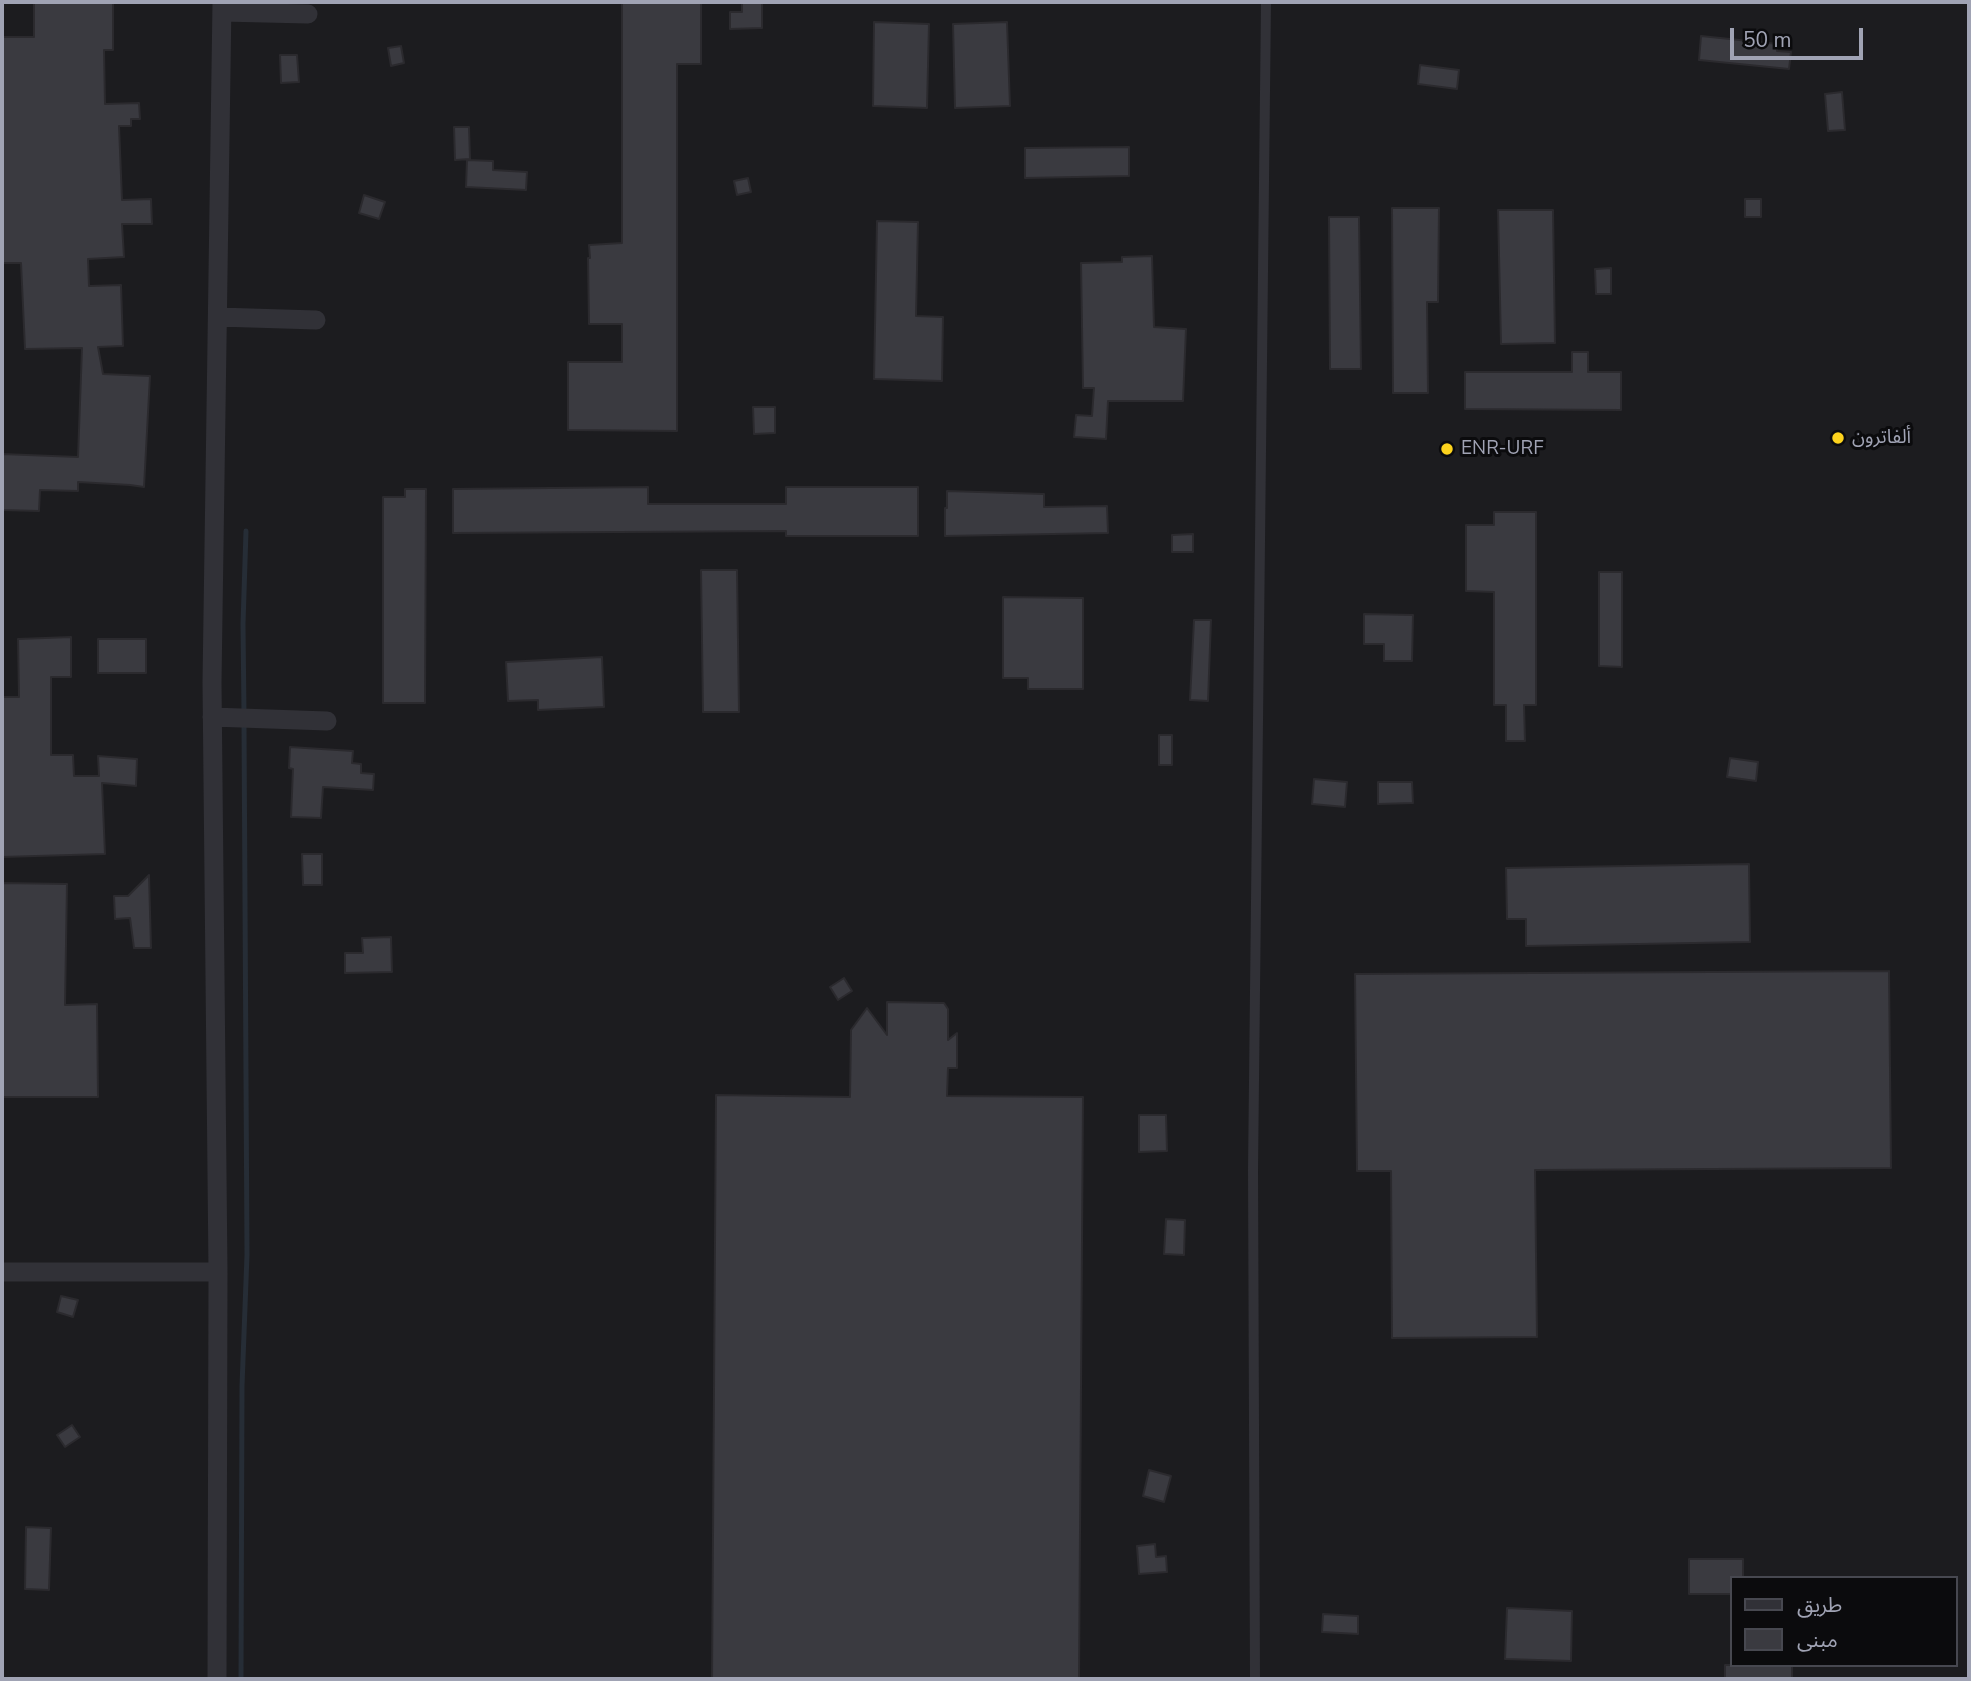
<!DOCTYPE html>
<meta charset="utf-8">
<style>
body{margin:0}
#map{position:relative;width:1971px;height:1681px;overflow:hidden;background:#101012;font-family:"Nunito Sans","Noto Sans Arabic",sans-serif}
canvas{display:block}
.frame{position:absolute;inset:0;border:4px solid #a0a3b4;pointer-events:none}
.legend{position:absolute;left:1730px;top:1576px;width:228px;height:91px;box-sizing:border-box;background:#0b0b0d;border:2px solid #474850;margin:0;padding:9px 12px;list-style:none;font-size:21px;color:#a0a3b4}
.legend li{display:flex;align-items:center;gap:14px;height:35px}
.legend b{width:35px;border:2px solid #474850}
.scale{position:absolute;left:1730px;top:28px;width:133px;height:32px;box-sizing:border-box;border:4px solid #a0a3b4;border-top:0;padding-left:9px;font-size:21px;line-height:24px;white-space:nowrap;color:#a0a3b4;-webkit-text-stroke:5px #0b0b0d;paint-order:stroke}
</style>
<div id="map">
<canvas width="1971" height="1681"></canvas>
<div class="frame"></div>
<ul class="legend">
<li><b style="height:9px;background:#313137"></b>طريق</li>
<li><b style="height:19px;background:#3a3a40"></b>مبنى</li>
</ul>
<div class="scale">50 m</div>
</div>
<script>
const ctx = document.querySelector('canvas').getContext('2d');
ctx.lineJoin = 'round';
function fill(path, color) { ctx.fillStyle = color; ctx.fill(path, 'evenodd'); }
const toPath = rows => new Path2D(rows.map(r => 'M' + r).join(''));
function trace(path, color, width, dash) { ctx.strokeStyle = color; ctx.lineWidth = width; ctx.lineCap = dash ? 'butt' : 'round'; ctx.setLineDash(dash || []); ctx.stroke(path); }
function drawText(font, color, halo, rows, align = 'center') {
  ctx.font = font + ' "Nunito Sans","Noto Sans Arabic",sans-serif'; ctx.lineWidth = 6; ctx.setLineDash([]); ctx.textBaseline = 'middle'; ctx.strokeStyle = halo; ctx.fillStyle = color; for (const [text, x, y, turn = 0] of rows) {
    ctx.save(); ctx.translate(x, y); ctx.rotate((+turn || 0) * Math.PI / 180); ctx.textAlign = isNaN(turn) ? turn : align; if (halo) ctx.strokeText(text, 0, 0); ctx.fillText(text, 0, 0); ctx.restore();
  }
}
fill(toPath([
 [2,2,1969,2,1969,1679,2,1679],
 [1731,1578,1955,1578,1955,1665,1731,1665]
]), '#1c1c1f');
trace(toPath([
 [244,714,243,624,246,531],
 [241,1679,242,1386,247,1255,244,724]
]), '#262d36', 5);
const building = toPath([
 [622,2,701,2,701,64,677,64,677,431,568,430,568,362,622,362,622,324,589,324,588,258,590,258,589,245,622,243,622,2],
 [742,2,762,2,762,28,730,29,730,12,742,12,742,2],
 [34,3,113,3,113,50,104,50,105,104,139,103,140,119,131,119,131,126,119,126,122,200,151,199,152,224,122,224,124,257,88,259,89,286,121,285,123,346,98,347,103,374,150,376,144,487,130,485,78,482,78,491,40,490,39,511,2,510,2,454,78,457,82,348,25,349,21,263,2,263,2,37,34,37,34,3],
 [874,22,929,24,927,108,873,106,874,22],
 [1007,22,1010,106,955,108,953,24,1007,22],
 [1701,36,1778,44,1777,51,1791,52,1789,69,1699,60,1701,36],
 [401,46,404,63,391,66,388,48,401,46],
 [280,55,297,55,299,82,281,83,280,55],
 [1420,65,1459,70,1457,89,1418,84,1420,65],
 [1842,92,1845,130,1828,131,1825,94,1842,92],
 [454,127,469,127,470,159,455,160,454,127],
 [1129,147,1129,176,1025,178,1025,148,1129,147],
 [467,160,493,161,493,170,527,172,526,190,466,187,467,160],
 [748,178,751,192,737,195,734,181,748,178],
 [364,195,385,202,379,219,359,213,364,195],
 [1745,199,1761,199,1761,217,1745,217,1745,199],
 [1392,208,1439,208,1438,302,1427,302,1428,393,1393,393,1392,208],
 [1498,210,1553,210,1555,343,1501,344,1498,210],
 [1329,217,1359,217,1361,369,1330,369,1329,217],
 [877,221,918,222,916,316,943,317,942,381,874,379,877,221],
 [1152,256,1154,327,1186,329,1183,401,1108,401,1106,439,1074,437,1076,415,1092,416,1094,388,1083,388,1081,263,1122,262,1122,257,1152,256],
 [1611,268,1611,294,1596,294,1595,269,1611,268],
 [1572,352,1588,352,1588,372,1621,372,1621,410,1465,409,1465,372,1572,372,1572,352],
 [753,407,775,407,775,433,754,434,753,407],
 [648,487,648,504,786,504,786,487,918,487,918,536,786,536,786,531,453,533,453,489,648,487],
 [405,489,426,489,425,703,383,703,383,497,405,497,405,489],
 [947,491,1044,494,1044,507,1107,506,1108,533,945,536,945,508,947,508,947,491],
 [1494,512,1536,512,1536,705,1524,705,1525,741,1506,741,1506,705,1494,705,1494,592,1466,591,1466,525,1494,525,1494,512],
 [1193,534,1193,552,1172,552,1172,535,1193,534],
 [701,570,737,570,739,712,703,712,701,570],
 [1599,572,1622,572,1622,667,1599,666,1599,572],
 [1003,597,1083,598,1083,689,1028,689,1028,678,1003,678,1003,597],
 [1364,614,1413,615,1412,661,1384,661,1384,644,1364,644,1364,614],
 [1194,620,1211,620,1208,701,1190,700,1194,620],
 [71,637,71,677,51,677,51,755,73,755,74,776,99,776,98,756,137,759,136,786,102,783,105,854,2,857,2,697,19,697,18,639,71,637],
 [98,639,146,639,146,673,98,673,98,639],
 [602,657,604,707,538,710,538,700,508,701,506,662,602,657],
 [1159,735,1172,735,1172,765,1159,765,1159,735],
 [290,747,353,751,352,763,361,764,361,773,374,774,373,790,323,787,321,818,291,817,293,769,289,768,290,747],
 [1730,758,1758,762,1756,781,1727,777,1730,758],
 [1314,779,1347,782,1345,807,1312,804,1314,779],
 [1378,782,1412,782,1413,803,1378,804,1378,782],
 [302,854,322,854,322,885,303,885,302,854],
 [1749,864,1750,942,1526,946,1526,919,1507,919,1506,868,1749,864],
 [149,875,151,948,134,948,130,918,115,919,114,896,128,896,149,875],
 [2,883,67,884,65,1005,97,1004,98,1097,2,1097,2,883],
 [391,937,392,972,345,973,345,953,363,953,362,938,391,937],
 [1889,971,1891,1168,1535,1170,1537,1337,1392,1338,1391,1171,1357,1171,1355,974,1889,971],
 [844,978,852,991,838,1000,830,987,844,978],
 [887,1002,944,1003,948,1009,948,1040,957,1033,957,1068,948,1068,947,1096,1083,1097,1079,1679,712,1679,716,1095,850,1097,851,1030,867,1008,887,1035,887,1002],
 [1139,1115,1166,1115,1167,1151,1139,1152,1139,1115],
 [1166,1219,1185,1220,1184,1255,1164,1254,1166,1219],
 [61,1296,78,1300,73,1317,57,1312,61,1296],
 [72,1425,80,1437,65,1447,57,1435,72,1425],
 [1149,1470,1171,1476,1164,1502,1143,1496,1149,1470],
 [26,1527,51,1528,49,1590,25,1589,26,1527],
 [1155,1544,1156,1557,1166,1556,1167,1572,1139,1574,1137,1546,1155,1544],
 [1689,1559,1743,1559,1743,1578,1731,1578,1731,1594,1689,1594,1689,1559],
 [1507,1608,1572,1611,1571,1661,1505,1659,1507,1608],
 [1323,1614,1358,1616,1358,1634,1322,1632,1323,1614],
 [1725,1665,1792,1665,1792,1679,1725,1679,1725,1665]
]);
fill(building, '#3a3a40');
trace(building, '#2b2a2e', 2);
trace(toPath([
 [1255,1679,1253,1170,1266,2]
]), '#313137', 10);
trace(toPath([
 [222,12,308,14],
 [218,317,316,320],
 [212,717,327,721],
 [2,1272,218,1272],
 [217,1679,218,1272,212,682,222,2]
]), '#313137', 19);
for (const [x, y, r, color] of [
 [1838,438,7,"#fdd31d"],
 [1447,449,7,"#fdd31d"]
]) { const dot = new Path2D(); dot.arc(x, y, r, 0, 2 * Math.PI); ctx.fillStyle = color; ctx.fill(dot); trace(dot, '#0b0b0d', 2.5); }
drawText('19px', '#a0a3b4', '#0b0b0d', [
 ["ألفاترون",1852,438],
 ["ENR-URF",1461,449]
], 'left');
</script>
